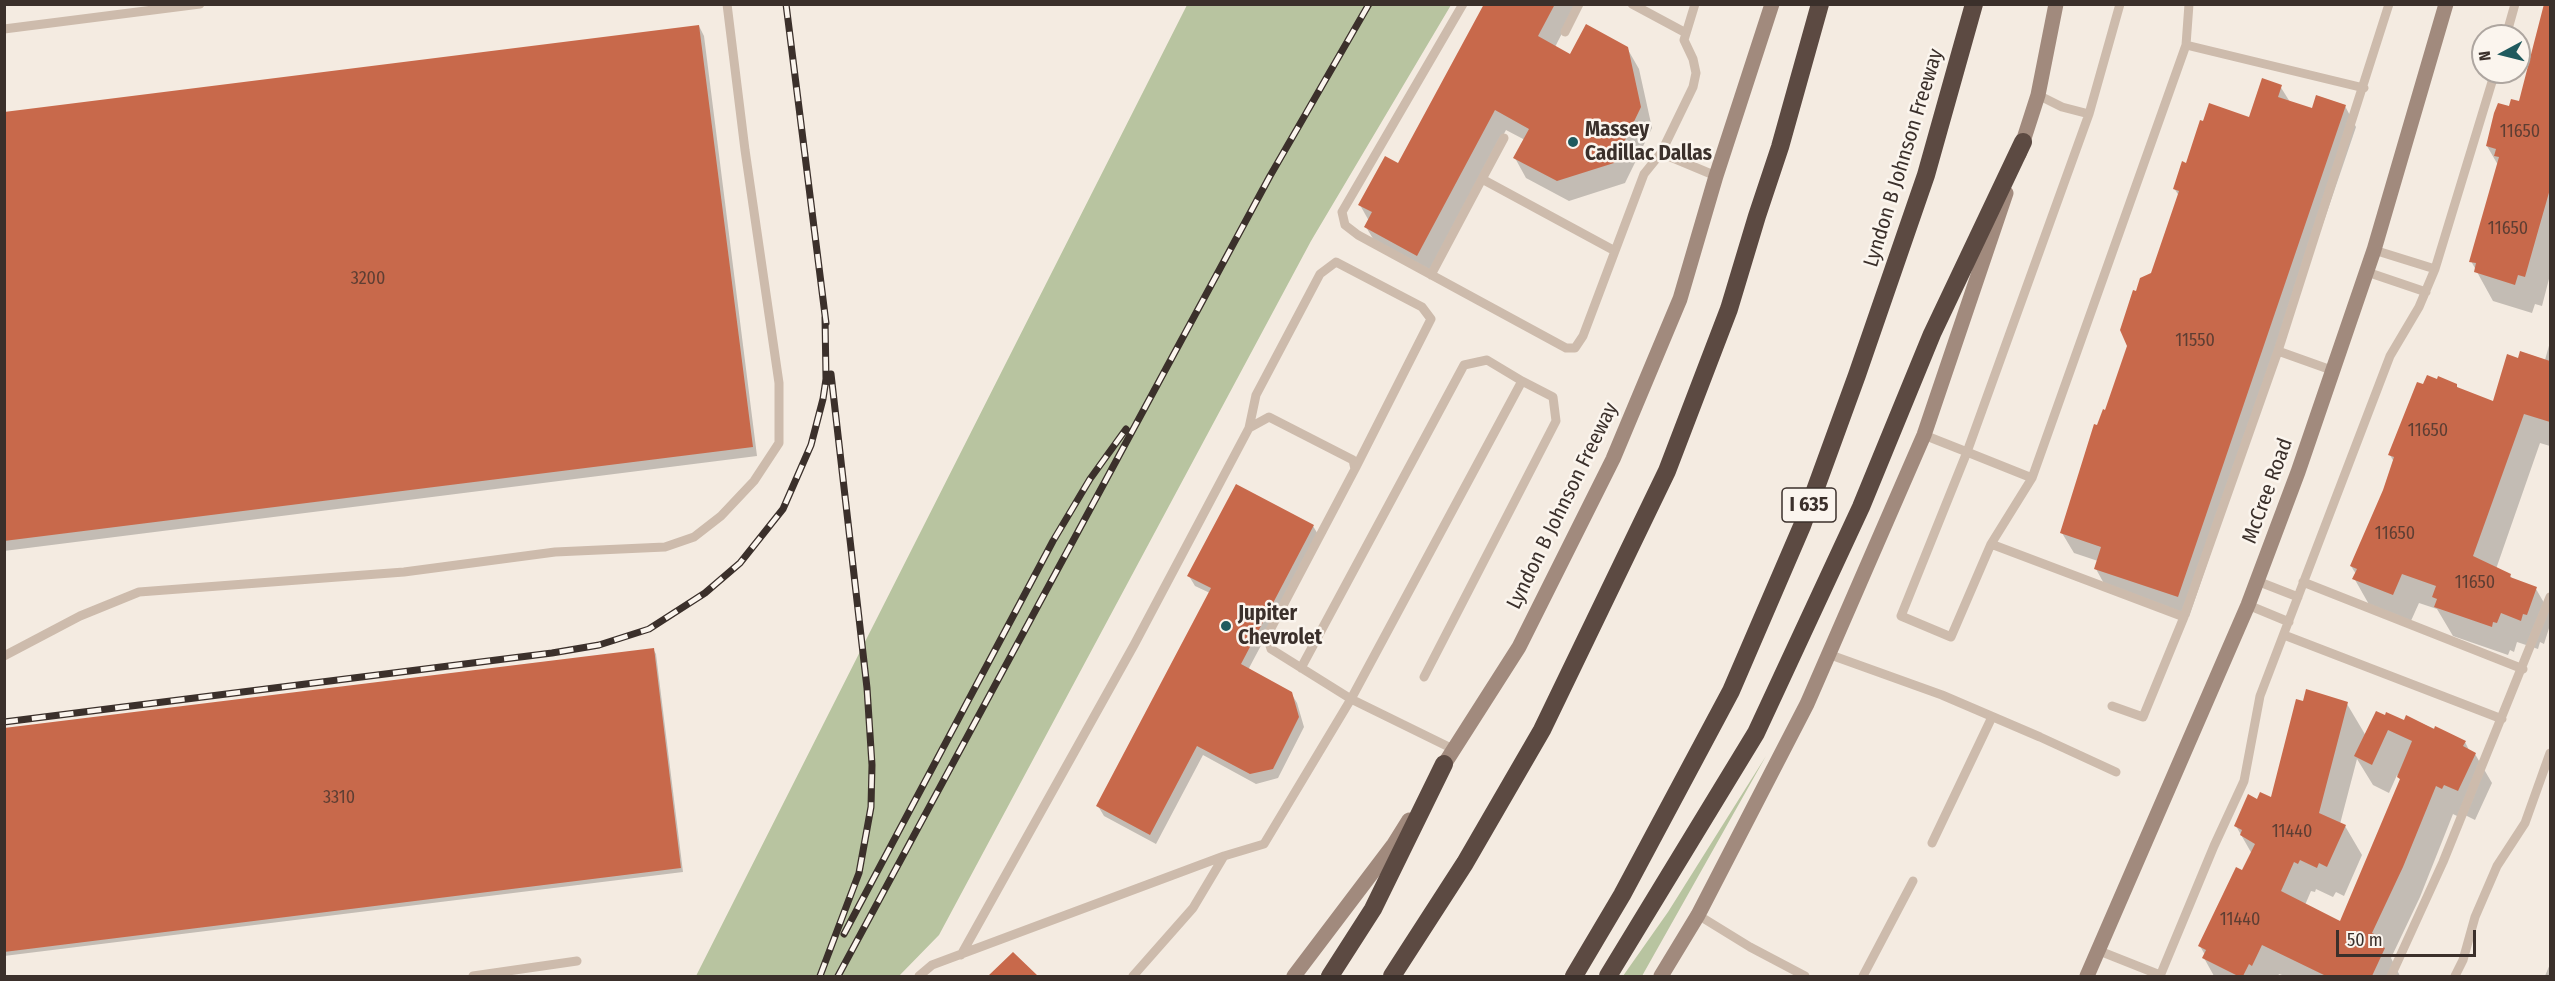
<!DOCTYPE html>
<style>
body{margin:0}
#map{position:relative;width:2555px;height:981px;overflow:hidden;background:#f4ebe1;font-family:"Fira Sans Condensed",sans-serif}
canvas{display:block}
.frame{position:absolute;inset:0;border:6px solid #3b302b;pointer-events:none}
.north{position:absolute;left:2471px;top:24px;width:60px;height:60px;box-sizing:border-box;background:#fbf5ee;border:2px solid #aea6a0;border-radius:50%;rotate:263deg;font-size:16px;font-weight:700;line-height:24px;text-align:center;color:#3b302b}
.north::after{content:'';display:block;margin:auto;width:21px;height:27px;background:#1f5a5e;clip-path:polygon(50% 0,100% 100%,50% 72%,0 100%)}
.scale{position:absolute;left:2336px;top:930px;width:140px;height:27px;box-sizing:border-box;border:3px solid #3b302b;border-top:0;padding-left:8px;font-size:18px;line-height:21px;white-space:nowrap;color:#3b302b;-webkit-text-stroke:4px #fbf5ee;paint-order:stroke}
</style>
<div id="map">
<canvas width="2555" height="981"></canvas>
<div class="frame"></div>
<div class="north">N</div>
<div class="scale">50 m</div>
</div>
<script>
const ctx = document.querySelector('canvas').getContext('2d');
ctx.lineJoin = 'round';
function fill(path, color) { ctx.fillStyle = color; ctx.fill(path, 'evenodd'); }
const toPath = rows => new Path2D(rows.map(r => 'M' + r).join(''));
function trace(path, color, width, dash) { ctx.strokeStyle = color; ctx.lineWidth = width; ctx.lineCap = dash ? 'butt' : 'round'; ctx.setLineDash(dash || []); ctx.stroke(path); }
function drawText(font, color, halo, rows, align = 'center') {
  ctx.font = font + ' "Fira Sans Condensed",sans-serif'; ctx.lineWidth = 5; ctx.setLineDash([]); ctx.textBaseline = 'middle'; ctx.strokeStyle = halo; ctx.fillStyle = color; for (const [text, x, y, turn = 0] of rows) {
    ctx.save(); ctx.translate(x, y); ctx.rotate((+turn || 0) * Math.PI / 180); ctx.textAlign = isNaN(turn) ? turn : align; if (halo) ctx.strokeText(text, 0, 0); ctx.fillText(text, 0, 0); ctx.restore();
  }
}
fill(toPath([
 [1187,5,1451,5,1311,241,939,935,899,976,696,976],
 [1766,756,1642,976,1623,976,1668,912]
]), '#b8c4a0');
fill(toPath([
 [1485,4,1577,4,1555,47,1571,56,1627,48,1639,69,1652,128,1625,183,1569,201,1526,178,1515,158,1525,140,1506,130,1429,275,1378,247,1366,227,1369,221,1360,205,1399,165],
 [2546,4,2550,4,2550,275,2542,306,2535,304,2532,313,2493,301,2471,261,2498,165,2487,146,2510,108,2520,103],
 [699,26,704,36,757,456,4,551,4,114],
 [2280,86,2290,102,2313,110,2345,106,2356,127,2189,617,2107,589,2096,569,2098,561,2074,553,2062,533,2129,346,2137,293,2153,274,2179,196,2174,188,2187,165,2250,119],
 [2550,342,2550,446,2540,443,2496,569,2510,575,2513,580,2536,589,2550,613,2550,625,2544,644,2540,642,2538,649,2517,642,2514,652,2510,650,2508,655,2453,636,2437,609,2419,603,2410,623,2371,608,2354,578,2356,574,2351,566,2384,491,2394,462,2390,455,2424,386,2456,386,2459,389,2494,403,2518,359,2545,360],
 [1313,526,1319,536,1248,670,1291,693,1297,703,1304,727,1278,778,1256,784,1203,755,1156,844,1104,816,1098,806,1210,593,1195,586,1189,576],
 [653,649,656,654,683,872,4,956,4,730],
 [2347,704,2366,736,2404,722,2407,717,2465,742,2470,752,2475,754,2492,783,2475,820,2461,813,2459,817,2453,814,2420,897,2391,958,2400,976,2285,976,2279,974,2278,976,2214,976,2204,958,2205,955,2200,946,2252,854,2236,826,2258,800,2272,799],
 [2357,759,2373,785,2389,793,2397,775,2401,781,2341,923,2305,905,2311,891,2315,892,2316,889,2333,897,2336,892,2344,896,2362,855,2345,826,2340,824],
 [1013,954,1036,976,990,976],
 [2550,964,2550,976,2545,976]
]), '#0003');
fill(toPath([
 [1484,4,1555,4,1538,36,1570,54,1586,24,1628,47,1641,107,1614,163,1557,181,1513,158,1529,129,1495,110,1417,256,1364,227,1372,212,1358,205,1385,156,1398,163],
 [2544,4,2550,4,2550,189,2525,277,2518,275,2515,285,2474,272,2476,263,2469,262,2499,157,2494,156,2496,149,2486,146,2494,113,2498,103,2509,106,2511,99,2519,101],
 [699,25,753,447,4,541,4,112],
 [2262,78,2282,85,2278,97,2312,108,2316,95,2346,105,2178,597,2094,569,2101,547,2060,533,2094,424,2097,425,2103,409,2105,410,2127,346,2120,330,2133,290,2136,291,2140,278,2151,273,2179,191,2173,189,2182,161,2186,163,2200,120,2203,121,2209,103,2249,117],
 [2520,351,2550,361,2550,422,2524,414,2473,556,2511,574,2510,577,2537,587,2527,615,2523,614,2521,621,2501,613,2497,623,2493,622,2492,627,2434,607,2437,599,2432,597,2436,586,2402,574,2393,595,2352,579,2357,569,2350,566,2383,490,2394,457,2388,455,2417,382,2423,384,2427,375,2437,379,2438,376,2457,384,2457,387,2493,401,2507,354,2518,358],
 [1236,484,1314,525,1241,664,1292,692,1299,717,1273,769,1250,774,1197,746,1150,835,1096,806,1211,588,1187,576],
 [654,648,681,868,4,952,4,728],
 [2306,689,2348,702,2319,813,2346,825,2327,867,2319,863,2317,868,2300,860,2298,864,2294,862,2281,891,2340,921,2400,779,2397,777,2412,741,2388,730,2372,765,2354,756,2376,711,2385,715,2386,712,2404,720,2406,715,2434,729,2435,726,2466,741,2463,746,2476,753,2458,791,2444,785,2442,789,2436,786,2403,867,2372,933,2381,937,2377,944,2385,948,2372,976,2326,976,2262,945,2252,966,2249,964,2243,976,2238,976,2202,958,2206,950,2198,946,2236,867,2242,870,2255,844,2240,835,2242,830,2234,826,2248,794,2257,799,2260,792,2271,797,2296,699,2303,701],
 [1013,952,1038,976,988,976]
]), '#c8694b');
trace(toPath([
 [1463,4,1342,212,1345,225,1358,235,1566,348,1575,348,1583,336,1644,174,1661,153,1693,87,1696,73,1693,59,1684,40,1695,4],
 [1632,4,1686,33],
 [2189,4,2186,45,2364,88],
 [4,29,200,4],
 [1565,32,1579,4],
 [2506,36,2515,4],
 [2038,95,2062,107,2089,114],
 [1661,153,1716,176],
 [1482,179,1504,138],
 [2374,250,2435,269],
 [2367,272,2426,292],
 [1431,275,1482,179,1615,251],
 [2278,351,2389,4],
 [1249,428,1256,395,1320,274,1336,262,1422,307,1431,319,1355,469],
 [1924,435,1967,452,2032,478,1991,544,1951,637,1901,616,1967,452,2089,114,2120,4],
 [2032,478,2186,45],
 [1991,544,2184,617],
 [2257,581,2298,597],
 [2303,582,2523,669],
 [2248,605,2289,622],
 [2284,635,2502,719],
 [1828,654,1942,695,2040,737,2116,772],
 [4,656,80,616,139,592,404,572,555,552,665,547,694,537,721,516,754,481,779,443,779,383,745,150,727,4],
 [1424,677,1556,421,1553,397,1522,381],
 [2112,706,2143,717,2184,617,2278,351,2334,371],
 [1932,843,1992,717],
 [1698,915,1750,947,1805,976],
 [2097,950,2160,975],
 [961,955,1134,645,1249,428,1269,417,1353,460,1355,469,1267,636,1271,649,1351,699,1522,381,1487,360,1464,365,1301,668],
 [473,976,577,961],
 [919,976,932,965,1224,856,1264,844,1351,699,1453,749],
 [1133,976,1193,908,1224,856],
 [1863,976,1913,881],
 [2160,976,2214,846,2244,781,2260,696,2390,356,2419,307,2435,269,2495,72],
 [2391,976,2443,862,2550,597],
 [2455,976,2463,960,2475,917,2497,866,2525,823,2550,753]
]), '#cdbbac', 9);
trace(toPath([
 [2019,154,2038,95,2056,4],
 [1438,774,1519,647,1613,459,1680,299,1716,176,1772,4],
 [1294,976,1394,844,1409,820],
 [1661,976,1698,915,1807,704,1924,435,2006,193],
 [2087,976,2248,605,2298,472,2374,250,2446,4]
]), '#a18a7d', 15);
trace(toPath([
 [1330,976,1373,909,1444,764],
 [1392,976,1465,863,1542,730,1667,471,1729,309,1757,216,1780,147,1820,4],
 [1574,976,1622,895,1731,691,1802,526,1857,375,1926,175,1974,4],
 [1608,976,1756,733,1861,507,1932,334,2023,142]
]), '#5c4a42', 18);
const rail = toPath([
 [786,4,826,323],
 [4,722,552,653,599,645,649,629,705,593,740,563,783,509,811,445,823,399,826,379,825,317],
 [844,934,1053,541,1090,479,1126,429],
 [820,976,859,873,871,807,872,765,867,688,831,374],
 [838,976,1270,176,1369,4]
]);
trace(rail, '#3b302b', 7);
trace(rail, '#fbf5ee', 4.5, [14]);
for (const [x, y, r, color] of [
 [1573,142,6,"#1f5a5e"],
 [1226,626,6,"#1f5a5e"]
]) { const dot = new Path2D(); dot.arc(x, y, r, 0, 2 * Math.PI); ctx.fillStyle = color; ctx.fill(dot); trace(dot, '#fbf5ee', 2); }
drawText('18px', '#5e3e33', null, [
 ["11650",2520,132],
 ["11650",2508,229],
 ["3200",368,279],
 ["11550",2195,341],
 ["11650",2428,431],
 ["11650",2395,534],
 ["11650",2475,583],
 ["3310",339,798],
 ["11440",2292,832],
 ["11440",2240,920]
]);
for (const [x, y, w] of [
 [1809,505,54]
]) { const box = new Path2D(); box.roundRect(x - w / 2, y - 17, w, 34, 4.5); ctx.fillStyle = '#fbf5ee'; ctx.fill(box); trace(box, '#3b302b', 1.5); }
drawText('bold 20px', '#3b302b', null, [
 ["I 635",1809,505]
]);
drawText('bold 21px', '#3b302b', '#fbf5ee', [
 ["Massey",1585,130],
 ["Cadillac Dallas",1585,154],
 ["Jupiter",1238,614],
 ["Chevrolet",1238,638]
], 'left');
drawText('21px', '#3b302b', '#fbf5ee', [
 ["Lyndon B Johnson Freeway",1904,158,-73],
 ["McCree Road",2268,491,-70],
 ["Lyndon B Johnson Freeway",1563,506,-64]
]);
</script>
